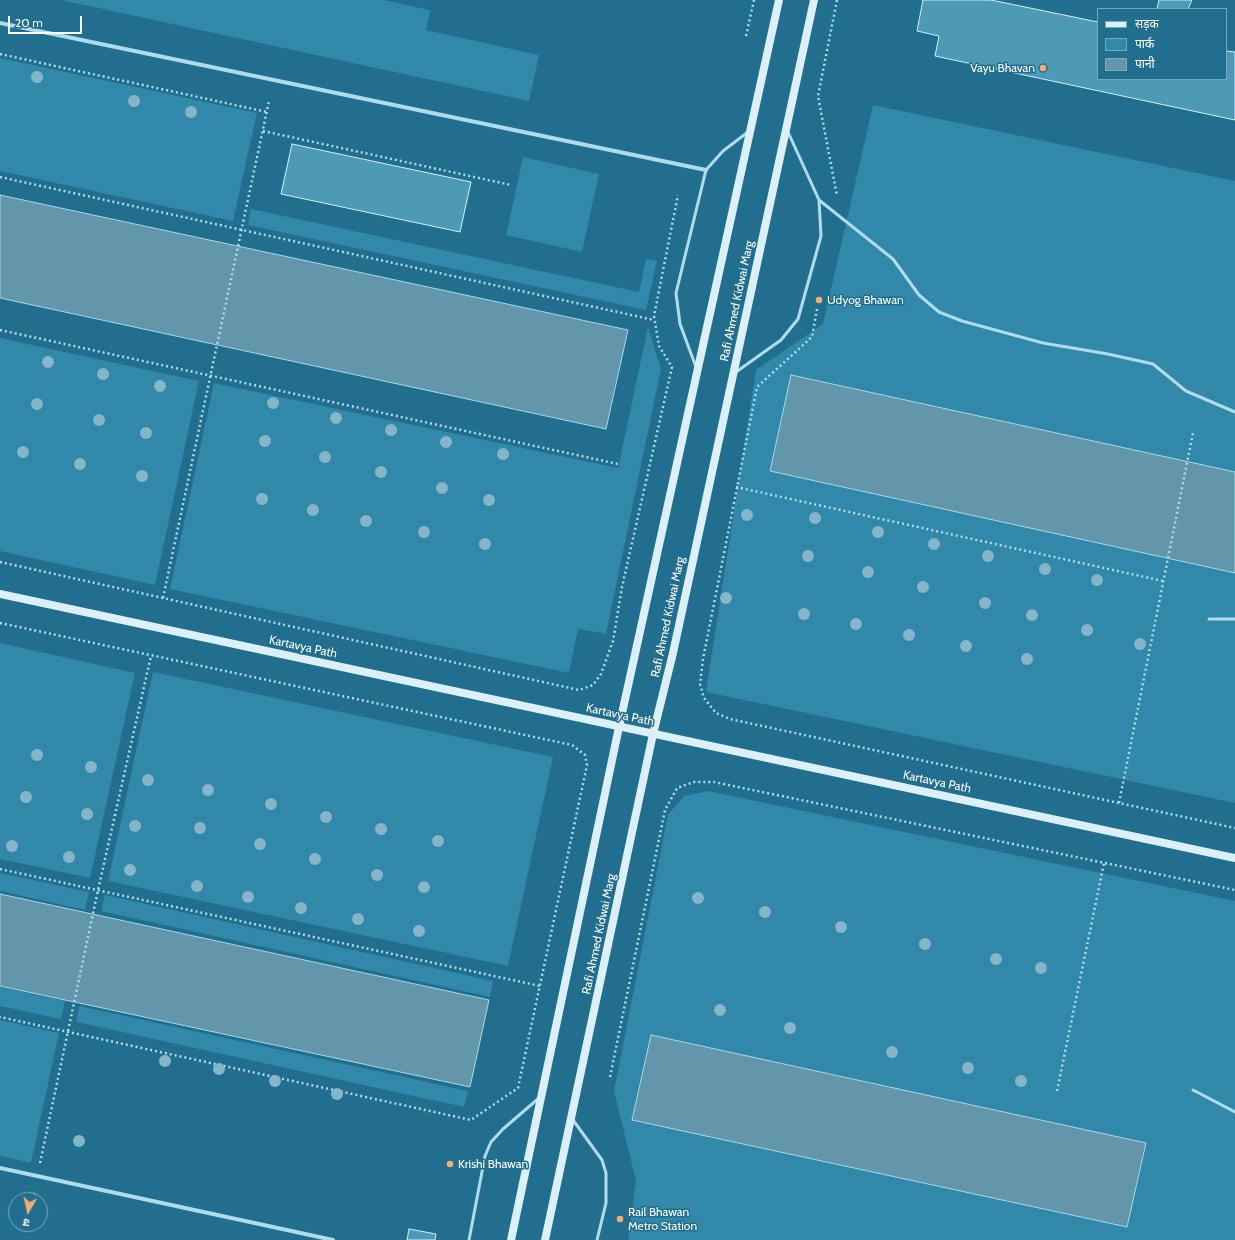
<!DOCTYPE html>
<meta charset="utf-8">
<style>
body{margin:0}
#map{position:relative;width:1235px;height:1240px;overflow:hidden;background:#216e8e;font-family:Cabin,"Noto Sans Devanagari",sans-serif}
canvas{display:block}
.legend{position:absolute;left:1097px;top:8px;width:130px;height:72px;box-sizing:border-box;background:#216e8e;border:1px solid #7aa8bb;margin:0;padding:5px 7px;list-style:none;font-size:12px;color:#fff}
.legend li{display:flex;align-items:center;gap:8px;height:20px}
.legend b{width:20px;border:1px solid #7aa8bb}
.north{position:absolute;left:8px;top:1192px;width:40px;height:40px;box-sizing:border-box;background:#216e8e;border:1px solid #7aa8bb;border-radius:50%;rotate:189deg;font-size:11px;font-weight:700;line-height:16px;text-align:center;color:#fff}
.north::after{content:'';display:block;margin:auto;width:14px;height:18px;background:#f9ac71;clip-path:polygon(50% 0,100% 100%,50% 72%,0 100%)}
.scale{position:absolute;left:8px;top:16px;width:74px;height:18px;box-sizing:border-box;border:2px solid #fff;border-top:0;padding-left:5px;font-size:12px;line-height:14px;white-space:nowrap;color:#fff;-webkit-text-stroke:3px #216e8e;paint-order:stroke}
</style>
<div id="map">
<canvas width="1235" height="1240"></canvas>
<ul class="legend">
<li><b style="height:5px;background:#dbf0f9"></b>सड़क</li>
<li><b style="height:11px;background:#3188a9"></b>पार्क</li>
<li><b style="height:11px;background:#6396ab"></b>पानी</li>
</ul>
<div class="north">उ</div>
<div class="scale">20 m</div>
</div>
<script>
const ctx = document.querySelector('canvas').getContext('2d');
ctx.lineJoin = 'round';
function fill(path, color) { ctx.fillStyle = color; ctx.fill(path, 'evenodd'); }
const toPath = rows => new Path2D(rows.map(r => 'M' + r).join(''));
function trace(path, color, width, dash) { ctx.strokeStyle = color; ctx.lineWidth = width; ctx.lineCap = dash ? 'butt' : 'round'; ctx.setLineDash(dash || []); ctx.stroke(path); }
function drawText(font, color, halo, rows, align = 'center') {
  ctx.font = font + ' Cabin,sans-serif'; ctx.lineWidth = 3; ctx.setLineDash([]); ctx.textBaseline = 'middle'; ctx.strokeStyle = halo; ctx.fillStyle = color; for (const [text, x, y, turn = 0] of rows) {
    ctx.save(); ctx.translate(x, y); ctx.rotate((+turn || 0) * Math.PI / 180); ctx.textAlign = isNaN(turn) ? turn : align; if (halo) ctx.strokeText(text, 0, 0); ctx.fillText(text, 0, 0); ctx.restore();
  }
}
fill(toPath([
 [61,0,384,0,430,10,426,30,539,55,529,101],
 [0,58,257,113,233,221,0,171],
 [873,105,1235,181,1235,803,706,692,756,370,823,324],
 [523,157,599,174,582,252,506,235],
 [251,209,639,292,646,259,657,261,646,310,248,225],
 [648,327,661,369,606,634,578,629,569,673,170,589,214,383,618,468],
 [0,338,199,381,155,585,0,551],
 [0,643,135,673,90,878,0,859],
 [153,672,553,757,508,966,108,881],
 [708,791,1235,901,1235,1240,628,1240,636,1181,614,1091,668,815,684,796],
 [0,873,89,892,85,910,0,891],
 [105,895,493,981,490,997,101,911],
 [0,987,65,1001,61,1019,0,1006],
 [79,1006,468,1091,464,1107,76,1022],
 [0,1020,59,1033,31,1163,0,1156]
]), '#3188a9');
const water = toPath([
 [0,195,628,330,606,429,0,298,0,195],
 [791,375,1235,472,1235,573,770,471,791,375],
 [0,894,489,1000,470,1087,0,986,0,894],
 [651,1035,1146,1143,1127,1227,632,1120,651,1035]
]);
fill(water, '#6396ab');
trace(water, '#a3daed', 1);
const building = toPath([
 [923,0,991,0,1098,22,1098,79,1226,79,1226,51,1235,52,1235,120,935,56,939,36,917,31,923,0],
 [1159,0,1192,0,1188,9,1157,9,1159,0],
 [292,144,471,182,460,232,281,194,292,144],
 [409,1229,436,1234,435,1240,407,1240,409,1229]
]);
fill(building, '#4d9ab7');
trace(building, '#d5eff9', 1);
trace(toPath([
 [837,0,818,96,837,196],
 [746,36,754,0],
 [0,54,267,112],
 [263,131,511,185],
 [0,177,654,320],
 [817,309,812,337,757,387,703,659,700,684,704,698,716,713,730,719,1235,828],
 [0,330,618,464],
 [736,487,1163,581],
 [0,562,579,690,593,685,601,674,613,641,622,587,672,367,659,346,654,316,678,195],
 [163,598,269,101],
 [0,623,572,745,585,755,587,765,518,1088,471,1120,0,1017],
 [1119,803,1193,433],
 [0,869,540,986],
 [610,1077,665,810,677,788,694,782,714,782,1235,890],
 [1057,1091,1104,863],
 [40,1163,98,890,151,656],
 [33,1200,35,1190]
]), '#afdcec', 2.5, [2, 3]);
trace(toPath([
 [819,200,893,259,919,295,939,312,962,321,1043,343,1108,354,1153,364,1186,391,1235,412],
 [696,367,680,324,676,293,706,170,723,151,748,132],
 [736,372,781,340,798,319,821,236,819,200,788,132],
 [1209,619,1235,619],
 [1193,1090,1235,1112],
 [573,1120,602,1160,606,1173,606,1203,597,1240],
 [469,1240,485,1156,491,1142,503,1129,539,1098]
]), '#afdcec', 3);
trace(toPath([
 [0,23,706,170],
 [0,1168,333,1240]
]), '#afdcec', 4);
trace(toPath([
 [0,594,1235,858],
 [511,1240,619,727,779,0],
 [545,1240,653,734,673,653,814,0]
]), '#dbf0f9', 8);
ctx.fillStyle = '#84b5c9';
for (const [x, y] of [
 [37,77],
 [134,101],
 [191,112],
 [48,362],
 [103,374],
 [160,386],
 [273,403],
 [37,404],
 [336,418],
 [99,420],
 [391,430],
 [146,433],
 [265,441],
 [446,442],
 [23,452],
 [503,454],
 [325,457],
 [80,464],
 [381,472],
 [142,476],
 [442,488],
 [262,499],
 [489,500],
 [313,510],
 [747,515],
 [815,518],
 [366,521],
 [424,532],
 [878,532],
 [485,544],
 [934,544],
 [808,556],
 [988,556],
 [1045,569],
 [868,572],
 [1097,580],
 [923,587],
 [726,598],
 [985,603],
 [804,614],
 [1032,615],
 [856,624],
 [1087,630],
 [909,635],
 [1140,644],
 [966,646],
 [1027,659],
 [37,755],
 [91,767],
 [148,780],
 [208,790],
 [26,797],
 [271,804],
 [87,814],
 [326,817],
 [135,826],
 [200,828],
 [381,829],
 [438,841],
 [260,844],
 [12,846],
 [69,857],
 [315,859],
 [130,870],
 [377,875],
 [197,886],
 [424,887],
 [248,897],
 [698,898],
 [301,908],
 [765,912],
 [358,919],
 [841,927],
 [419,931],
 [925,944],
 [996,959],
 [1041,968],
 [720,1010],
 [790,1028],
 [892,1052],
 [165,1061],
 [968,1068],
 [219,1069],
 [275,1081],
 [1021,1081],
 [337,1094],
 [79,1141]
]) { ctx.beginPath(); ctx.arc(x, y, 6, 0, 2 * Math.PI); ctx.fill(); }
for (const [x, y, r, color] of [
 [1043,68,4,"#f9ac71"],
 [819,300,4,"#f9ac71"],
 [450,1164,4,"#f9ac71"],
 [620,1219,4,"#f9ac71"]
]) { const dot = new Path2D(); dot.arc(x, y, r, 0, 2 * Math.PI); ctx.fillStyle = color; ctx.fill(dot); trace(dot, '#216e8e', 1.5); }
drawText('12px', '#fff', '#216e8e', [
 ["Vayu Bhavan",1035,68,"right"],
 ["Udyog Bhawan",827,300],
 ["Krishi Bhawan",458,1164],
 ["Rail Bhawan",628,1212],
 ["Metro Station",628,1226]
], 'left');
drawText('12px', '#fff', '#216e8e', [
 ["Rafi Ahmed Kidwai Marg",737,301,-78],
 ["Rafi Ahmed Kidwai Marg",668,617,-78],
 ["Kartavya Path",303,647,12],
 ["Kartavya Path",620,715,12],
 ["Kartavya Path",937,782,12],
 ["Rafi Ahmed Kidwai Marg",599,934,-78]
]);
</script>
